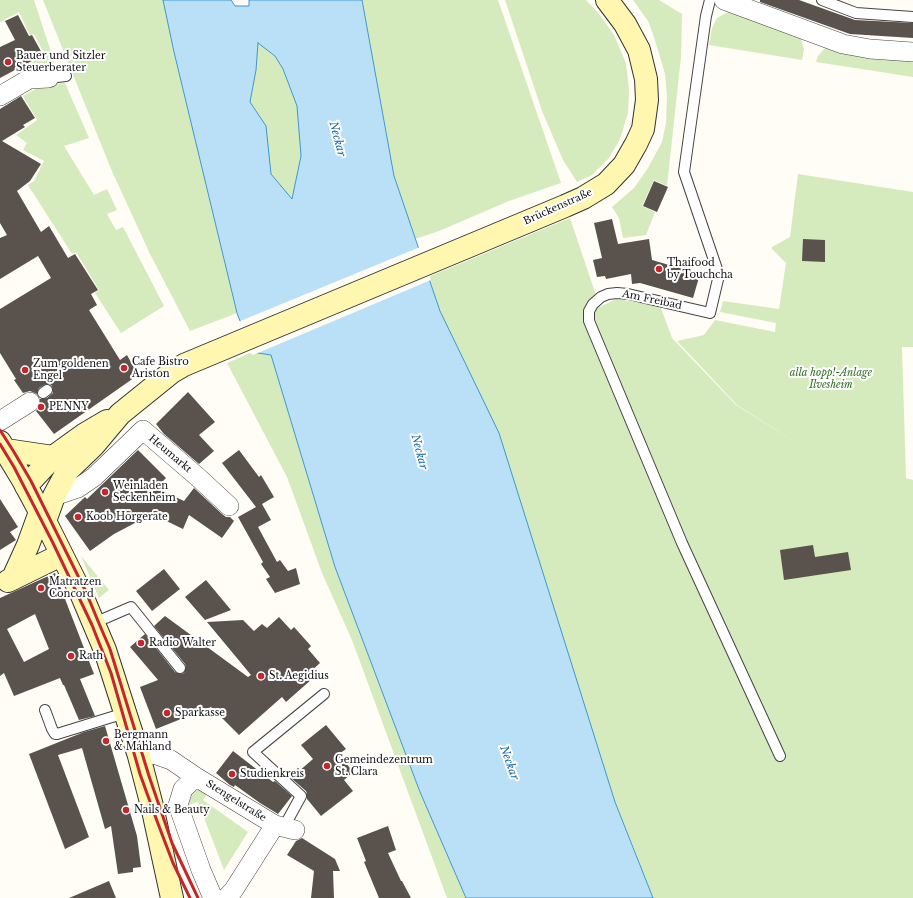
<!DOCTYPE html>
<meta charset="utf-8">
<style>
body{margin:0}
canvas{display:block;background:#fffdf5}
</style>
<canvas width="913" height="898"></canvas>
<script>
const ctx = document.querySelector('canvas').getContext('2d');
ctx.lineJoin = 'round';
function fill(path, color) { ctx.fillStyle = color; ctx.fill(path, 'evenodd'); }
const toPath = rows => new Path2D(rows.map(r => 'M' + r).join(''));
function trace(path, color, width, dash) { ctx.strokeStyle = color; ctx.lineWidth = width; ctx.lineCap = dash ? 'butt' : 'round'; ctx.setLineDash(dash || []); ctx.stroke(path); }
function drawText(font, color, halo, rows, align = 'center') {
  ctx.font = font + ' "Libre Baskerville",serif'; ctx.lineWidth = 4; ctx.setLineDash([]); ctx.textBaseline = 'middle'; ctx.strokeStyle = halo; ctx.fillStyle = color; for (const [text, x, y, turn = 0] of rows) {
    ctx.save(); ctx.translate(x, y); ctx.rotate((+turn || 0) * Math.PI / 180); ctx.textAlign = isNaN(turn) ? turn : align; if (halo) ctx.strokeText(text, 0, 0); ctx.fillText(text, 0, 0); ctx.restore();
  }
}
fill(toPath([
 [0,0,34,0,54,61,53,67,33,70,29,64,45,55,34,34,30,35,19,12,0,22],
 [43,0,163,0,174,52,237,313,190,331,150,254,111,169],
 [362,0,498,0,561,183,509,201,439,231,415,239,394,176],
 [505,0,586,0,600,15,614,35,626,63,629,90,628,113,620,139,609,158,592,175,577,182,563,160,542,111],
 [633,0,659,0,682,14,681,57,667,186,654,180,642,206,655,212,646,235,623,238,619,218,612,207,634,188,648,168,662,142,666,123,667,96,665,74,654,37,648,21],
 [730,11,800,36,804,49,802,60,709,45,712,28,717,18],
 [258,43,275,56,283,69,297,106,301,156,292,199,271,174,267,151,250,102,256,70],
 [825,48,874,57,913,59,913,77,816,62,818,56],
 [65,83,89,138,64,146,94,195,107,189,117,210,107,214,116,230,123,227,164,306,121,333,95,293,99,290,76,252,72,254,28,185,34,181,44,161,23,150,27,143,16,135,37,120,23,96,39,87],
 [798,174,913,192,913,347,902,347,906,478,913,480,913,898,537,898,637,856,615,802,428,277,570,218,600,307,616,299,642,303,661,308,672,338,736,405,800,445,737,405,677,341,704,335,715,320,775,332,776,323,720,312,723,301,779,309,786,263,772,249,772,247,790,237],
 [252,352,271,355,335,567,420,792,466,898,447,898,352,640,322,573,287,477,227,363],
 [81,556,109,590,99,598],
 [197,790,203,790,208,792,203,800,248,832,224,870,198,802,186,806,191,792]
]), '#d5ebbd');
const water = toPath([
 [163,0,231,0,235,6,249,6,249,0,362,0,394,176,440,311,499,433,615,802,653,898,466,898,420,792,335,567,271,355,252,352,237,313,174,52,163,0],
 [258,43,275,56,283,69,297,106,301,156,292,199,271,174,266,126,250,102,256,70,258,43]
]);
fill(water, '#b9e0f7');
trace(water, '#3f96cf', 1);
fill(toPath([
 [420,247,431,280,253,355,250,353,238,322]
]), '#fffdf5');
fill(toPath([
 [760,0,799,0,855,20,913,23,913,38,850,34,760,2],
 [18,15,29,36,32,35,43,55,0,78,0,47,15,40,5,21],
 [21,96,35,118,23,125,25,127,2,141,41,164,30,181,17,191,41,232,49,226,68,258,75,254,98,290,91,294,97,305,89,310,120,360,127,355,138,375,54,434,36,411,40,407,40,399,47,398,53,393,52,386,50,384,46,384,39,388,37,394,30,391,23,393,14,380,16,379,0,353,0,309,51,278,38,256,0,279,0,238,7,235,0,223,0,109],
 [654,181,668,187,657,212,643,206],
 [612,219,618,244,649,239,652,260,700,274,693,298,640,283,632,284,631,274,606,279,605,276,597,277,593,260,602,258,594,223],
 [803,239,825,240,825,262,802,261],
 [188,392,215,422,199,435,214,451,199,464,164,434,156,424],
 [138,450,166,478,156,488,184,501,194,488,222,514,226,517,230,517,234,521,222,538,189,515,183,529,152,514,114,534,90,551,65,516,85,497,87,499],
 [239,450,259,477,261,475,274,497,262,504,271,520,258,527,277,562,280,560,288,571,296,568,300,584,275,593,266,579,270,577,261,564,263,562,238,517,256,507,222,463],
 [0,499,18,527,10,532,16,540,0,550],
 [813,545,815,557,848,552,851,570,784,580,780,550],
 [164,569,180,589,152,611,136,591],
 [55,573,94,674,80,679,95,716,79,720,64,685,63,685,60,678,14,696,4,673,0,676,0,598],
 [35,614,49,649,24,662,7,629],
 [206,580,231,610,205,620,185,597],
 [165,616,248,677,251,675,207,622,243,620,254,631,262,624,267,628,279,617,291,630,294,627,311,646,308,649,320,663,308,674,312,679,286,702,282,697,239,735,211,707,156,729,140,687,158,680,130,647,145,634,175,672,181,674,184,673,186,667,185,664,154,626],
 [326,725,346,749,339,754,353,772,344,780,353,791,321,816,307,799,307,794,306,791,291,778,313,759,301,745],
 [105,726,137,836,141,867,133,868,133,872,118,874,111,826,105,829,82,748,58,755,89,837,65,849,29,754,84,732],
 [233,751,273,782,275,781,292,796,278,814,260,803,235,785,234,787,230,785,216,773],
 [388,826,396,850,388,853,401,881,402,881,411,898,379,898,364,862,366,861,357,838],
 [302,838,335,859,340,871,333,871,334,898,311,898,314,871,287,855,296,841],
 [109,881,116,898,69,898]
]), '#5a524d');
const lane = toPath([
 [710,0,706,16,684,172,719,275,710,313,628,294,617,293,608,294,601,297,593,304,589,311,589,321,682,543,780,756],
 [822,0,856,13,913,17],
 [49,78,66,76],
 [43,393,47,390],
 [94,623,131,607,180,668],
 [45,710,52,729,55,734,57,734,125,713],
 [284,827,301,796,253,752,324,694]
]);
const street = toPath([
 [724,0,843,44,870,49,913,52],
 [0,96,29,79,49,78],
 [0,421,30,402],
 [54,496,78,488,94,477,143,430,200,479,229,506],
 [139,756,154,754,171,760,196,777,275,825,233,891,226,898],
 [178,805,201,870,213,898],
 [178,805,183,789,196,777],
 [275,825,295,830]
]);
const secondary = toPath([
 [0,442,23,480,45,521,80,591,105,650,139,756,152,806,172,898],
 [6,450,53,457],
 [26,486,53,457,85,434,107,421],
 [45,521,54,496,68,470,94,445,120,414,172,372,184,365,565,206,583,198,606,184,624,165,636,144,643,129,647,100,646,79,639,50,625,24,607,0],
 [13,578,28,545,40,512],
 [8,581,61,555]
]);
trace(lane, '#444', 12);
trace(street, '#444', 20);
trace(secondary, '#333', 24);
trace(lane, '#fff', 10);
trace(street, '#fff', 19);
trace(secondary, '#fff6b0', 22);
trace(toPath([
 [0,430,14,452,31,481,86,592,98,621,110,649,149,776,172,843,198,898],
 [0,444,14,467,53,543,92,625,111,673,140,774,157,821,173,863,190,898]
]), '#c4262e', 3);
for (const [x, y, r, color] of [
 [8,62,4,"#c4262e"],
 [659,269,4,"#c4262e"],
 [124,368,4,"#c4262e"],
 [25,370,4,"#c4262e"],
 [41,407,4,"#c4262e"],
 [105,492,4,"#c4262e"],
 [78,517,4,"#c4262e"],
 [41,588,4,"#c4262e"],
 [141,643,4,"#c4262e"],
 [71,656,4,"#c4262e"],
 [261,676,4,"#c4262e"],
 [167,713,4,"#c4262e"],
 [106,741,4,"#c4262e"],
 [327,766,4,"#c4262e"],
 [232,774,4,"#c4262e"],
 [126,810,4,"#c4262e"]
]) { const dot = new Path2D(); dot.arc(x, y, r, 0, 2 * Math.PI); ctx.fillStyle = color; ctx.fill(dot); trace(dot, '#fff', 1.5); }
drawText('10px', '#111', '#fff', [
 ["Bauer und Sitzler",16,56],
 ["Steuerberater",16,68],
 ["Thaifood",667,263],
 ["by Touchcha",667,275],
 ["Cafe Bistro",132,362],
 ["Ariston",132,374],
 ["Zum goldenen",33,364],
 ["Engel",33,376],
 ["PENNY",49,407],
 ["Weinladen",113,486],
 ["Seckenheim",113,498],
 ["Koob Hörgeräte",86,517],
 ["Matratzen",49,582],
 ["Concord",49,594],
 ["Radio Walter",149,643],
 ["Rath",79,656],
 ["St. Aegidius",269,676],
 ["Sparkasse",175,713],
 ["Bergmann",114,735],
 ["& Mahland",114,747],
 ["Gemeindezentrum",335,760],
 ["St. Clara",335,772],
 ["Studienkreis",240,774],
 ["Nails & Beauty",134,810]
], 'left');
drawText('10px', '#111', '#fff', [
 ["Brückenstraße",558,207,-24],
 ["Am Freibad",652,300,12],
 ["Heumarkt",170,454,40],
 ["Stengelstraße",236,801,32]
]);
drawText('italic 10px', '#2f6b1f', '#fff', [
 ["alla hopp!-Anlage",831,373],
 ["Ilvesheim",831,385]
]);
drawText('italic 11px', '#1768a6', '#fff', [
 ["Neckar",337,139,75],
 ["Neckar",419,452,75],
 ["Neckar",509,763,70]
]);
</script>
